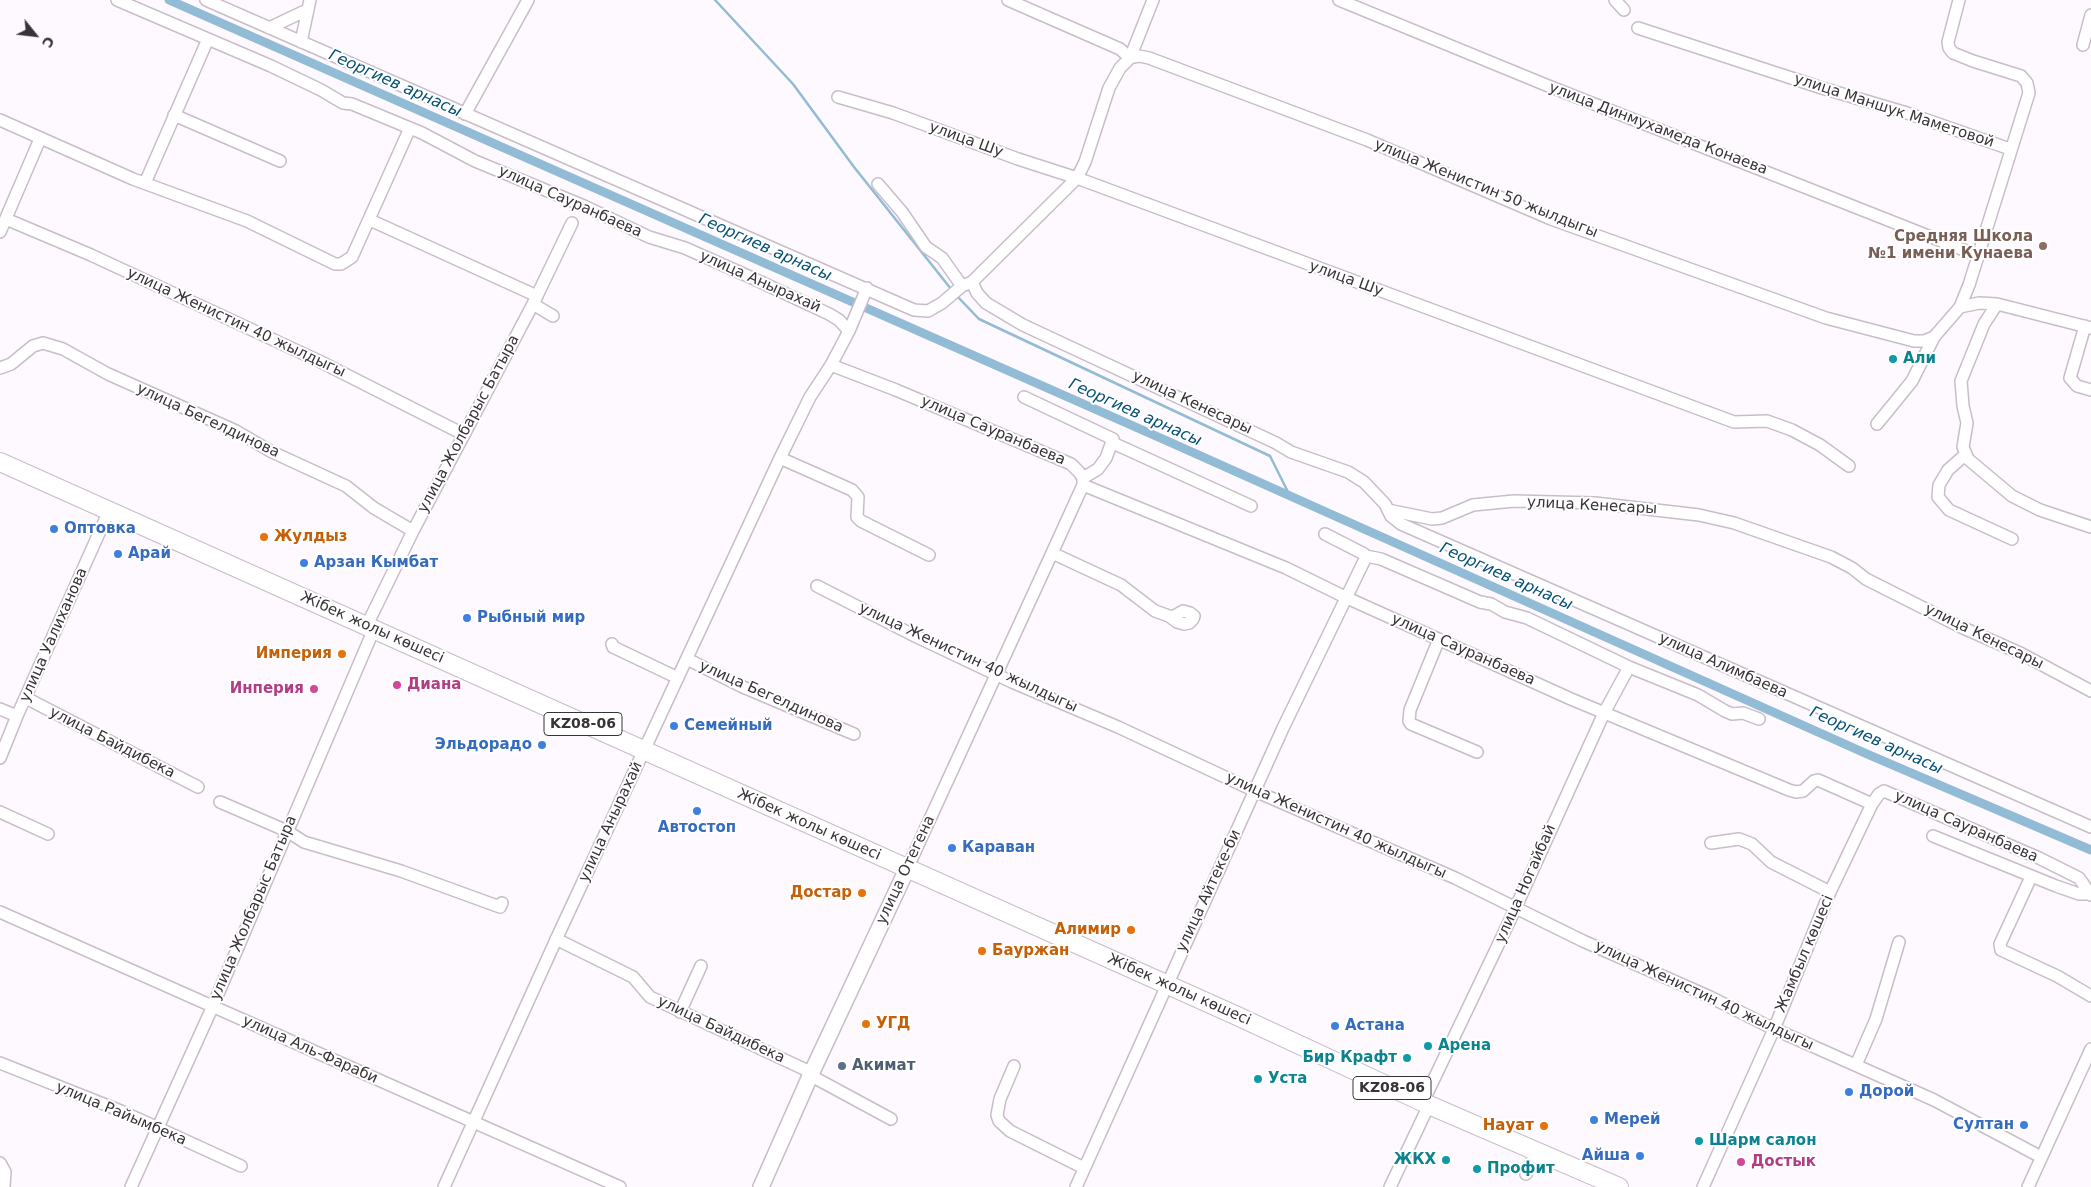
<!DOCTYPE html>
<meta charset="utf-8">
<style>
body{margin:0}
#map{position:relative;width:2091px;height:1187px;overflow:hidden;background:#fef9fe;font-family:"DejaVu Sans",sans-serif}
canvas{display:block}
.north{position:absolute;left:10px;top:10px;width:50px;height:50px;-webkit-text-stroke:4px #fff;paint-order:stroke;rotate:119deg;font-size:14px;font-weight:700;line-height:20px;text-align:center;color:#383338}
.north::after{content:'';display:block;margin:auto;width:18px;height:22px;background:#383338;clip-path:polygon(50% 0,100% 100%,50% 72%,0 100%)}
</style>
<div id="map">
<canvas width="2091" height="1187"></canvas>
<div class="north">С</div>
</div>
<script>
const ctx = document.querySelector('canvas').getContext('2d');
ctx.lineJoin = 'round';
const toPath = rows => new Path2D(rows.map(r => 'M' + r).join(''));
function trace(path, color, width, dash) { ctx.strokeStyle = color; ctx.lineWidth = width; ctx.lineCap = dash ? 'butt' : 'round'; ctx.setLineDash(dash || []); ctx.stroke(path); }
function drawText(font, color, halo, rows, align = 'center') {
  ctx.font = font + ' "DejaVu Sans",sans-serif'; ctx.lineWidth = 4; ctx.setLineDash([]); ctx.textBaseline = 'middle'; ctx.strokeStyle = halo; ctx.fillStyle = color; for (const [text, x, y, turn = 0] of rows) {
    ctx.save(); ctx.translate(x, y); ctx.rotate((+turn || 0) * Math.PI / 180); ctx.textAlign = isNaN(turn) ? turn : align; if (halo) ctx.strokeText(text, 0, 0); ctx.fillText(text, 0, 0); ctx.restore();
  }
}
trace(toPath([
 [715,0,793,84,854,167,951,289],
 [956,295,979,319,1270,456,1290,496]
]), '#92bbd6', 2.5);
trace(toPath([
 [169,0,1174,444,1867,754,2091,850]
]), '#92bbd6', 9);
const minor = toPath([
 [117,0,271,66,321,90,343,103,352,104,422,133,475,161,584,206,649,237,685,248,750,277,829,314,839,320,849,331],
 [206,0,914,310,928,311,942,303,962,286,972,282,1077,178,1085,162,1109,88,1120,68,1130,58,1153,0],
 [1008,0,1120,49,1130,58],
 [1339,0,1546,85,1979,256],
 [1615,0,1624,10],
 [269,28,307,10],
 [1638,28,1822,88,1907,113,2010,149],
 [301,42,310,0],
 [2083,45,2091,15],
 [1130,58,1139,56,1149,58,1367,140,1551,219,1826,318,1914,341,1924,341,1934,337,1960,307,1969,285,2029,93,2027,83,2021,76,1973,61,1953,53,1949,48,1948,42,1959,0],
 [838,97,893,113,1018,159,1077,178,1734,422,1767,421,1792,430,1820,445,1849,466],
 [465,114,528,0],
 [174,115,280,161],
 [0,120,133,179,247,221,335,264,341,264,352,257,410,128],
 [145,183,208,39],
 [878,184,902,212,926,247,942,258,962,286],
 [6,219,91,255,319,361,463,434],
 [370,220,537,296],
 [0,232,40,139],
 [972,282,977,293,986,303,1023,325,1276,443,1291,452,1348,472,1364,482,1385,504,1391,516,1401,524,2091,827],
 [533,304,553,316],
 [1997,304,1984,324,1961,381,1963,406,1967,423,1963,447,1968,459,2012,496,2040,510,2091,527],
 [1960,307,1979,303,1997,304,2091,328],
 [2085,326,2070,378,2077,386,2091,390],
 [831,365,896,390,1071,464,1079,472,1083,478,1083,485,1052,553,907,869],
 [0,368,11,364,33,346,43,343,63,349,108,374,236,431,272,452,346,486,374,508,413,531],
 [1024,397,1113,439,1106,458,1098,469,1083,478],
 [1877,424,1912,381,1934,337],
 [1113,443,1251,506],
 [1966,454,1948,470,1939,485,1938,497,1949,510,2012,539],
 [780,458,852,490,858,497,857,517,861,521,929,555],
 [1083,485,1286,568,1345,597,1571,699,1789,790,1796,792,1803,791,1814,781,1818,780,1872,804],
 [1388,510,1432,519,1442,518,1473,505,1514,501,1595,503,1699,515,1734,523,1831,557,1852,568,1866,579,1961,627,2020,653,2091,691],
 [1052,553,1121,585,1155,611,1169,616,1177,622,1184,624,1189,623,1193,619,1194,616,1190,613,1183,611,1176,615,1174,619],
 [1366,556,1381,559,1480,602,1491,604,1505,612,1527,618,1629,667,1698,695,1725,711,1732,714,1743,713,1759,719],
 [817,586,915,636,1012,682,1118,727,1255,791,1455,878,1583,941,1710,997,1774,1029,1934,1100,2041,1157],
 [367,625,413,531,533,304,572,223],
 [1439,639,1410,710,1409,721,1411,724,1477,752],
 [612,644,613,647,678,678],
 [687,659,743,687,854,734],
 [26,698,198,787],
 [0,709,17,716],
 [0,758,17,716,109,511],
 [220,802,287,831,304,842,401,871,500,907,502,903],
 [0,812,48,834],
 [1933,836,2056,886,2079,894,2089,894],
 [1711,843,1739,839,1752,844,1771,862,1830,892],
 [2031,877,2000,944,2001,950,2057,976,2091,996],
 [0,912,620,1187],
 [556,939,633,977,650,997,804,1069,817,1079,891,1119],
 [680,1012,701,966],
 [0,1063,121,1111,241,1166],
 [1856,1065,1876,1019,1899,942],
 [1014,1066,1000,1099,997,1115,999,1121,1010,1131,1084,1168],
 [1423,1102,1510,920,1604,713,1629,667],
 [0,1163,5,1172,4,1187],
 [1526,1174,1537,1150],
 [131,1187,212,1008,374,629],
 [444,1187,560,931,780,458,810,397,831,365,849,331,867,288],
 [1076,1187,1283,728,1366,557,1364,554,1325,534],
 [1390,1187,1429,1105],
 [1703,1187,1774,1029,1830,892,1872,804,1879,794,1884,791,1891,794,2039,858,2079,878,2091,895],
 [2028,1187,2091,1049]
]);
const major = toPath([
 [761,1187,811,1074,907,869]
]);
const highway = toPath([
 [0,462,1235,1015,1429,1105,1619,1187]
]);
trace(minor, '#c8bdc8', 14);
trace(major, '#c8bdc8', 18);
trace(highway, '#c8bdc8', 20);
trace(minor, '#fff', 11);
trace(major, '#fff', 15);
trace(highway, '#fff', 18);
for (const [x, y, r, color] of [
 [2043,246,5,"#8d6e63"],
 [1893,359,5,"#0f9aa8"],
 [54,529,5,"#3f7fe0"],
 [264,537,5,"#e8710a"],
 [118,554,5,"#3f7fe0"],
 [304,563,5,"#3f7fe0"],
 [467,618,5,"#3f7fe0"],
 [342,654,5,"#e8710a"],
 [397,685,5,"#d1479c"],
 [314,689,5,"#d1479c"],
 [674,726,5,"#3f7fe0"],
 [542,745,5,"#3f7fe0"],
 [697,811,5,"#3f7fe0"],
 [952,848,5,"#3f7fe0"],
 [862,893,5,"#e8710a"],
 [1131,930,5,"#e8710a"],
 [982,951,5,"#e8710a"],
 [866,1024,5,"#e8710a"],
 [1335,1026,5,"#3f7fe0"],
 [1428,1046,5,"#0f9aa8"],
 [1407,1058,5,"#0f9aa8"],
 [842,1066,5,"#5c6f8a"],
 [1258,1079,5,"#0f9aa8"],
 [1849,1092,5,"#3f7fe0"],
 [1594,1120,5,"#3f7fe0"],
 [2024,1125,5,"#3f7fe0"],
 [1544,1126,5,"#e8710a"],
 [1699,1141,5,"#0f9aa8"],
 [1640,1156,5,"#3f7fe0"],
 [1446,1160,5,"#0f9aa8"],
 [1741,1162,5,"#d1479c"],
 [1477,1169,5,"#0f9aa8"]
]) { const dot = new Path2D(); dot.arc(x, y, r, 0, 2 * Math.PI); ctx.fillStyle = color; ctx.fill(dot); trace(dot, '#fff', 2); }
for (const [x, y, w] of [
 [583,724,78],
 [1392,1088,78]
]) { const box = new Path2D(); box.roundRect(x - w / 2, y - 11.5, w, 23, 4); ctx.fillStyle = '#fff'; ctx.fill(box); trace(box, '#383338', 1); }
drawText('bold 14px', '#383338', null, [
 ["KZ08-06",583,724],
 ["KZ08-06",1392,1088]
]);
drawText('15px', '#383338', '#fff', [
 ["улица Маншук Маметовой",1894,111,18],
 ["улица Динмухамеда Конаева",1658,129,21],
 ["улица Шу",966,140,20],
 ["улица Женистин 50 жылдыгы",1486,189,22],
 ["улица Сауранбаева",570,202,24],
 ["улица Шу",1346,279,20],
 ["улица Анырахай",760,282,24],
 ["улица Женистин 40 жылдыгы",236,323,25],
 ["улица Кенесары",1192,403,25],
 ["улица Бегелдинова",208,421,25],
 ["улица Жолбарыс Батыра",469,424,-62],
 ["улица Сауранбаева",993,431,23],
 ["улица Кенесары",1592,506,3],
 ["Жібек жолы көшесі",372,628,24],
 ["улица Уалиханова",54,635,-66],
 ["улица Кенесары",1984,637,26],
 ["улица Сауранбаева",1463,650,24],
 ["улица Женистин 40 жылдыгы",968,658,25],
 ["улица Алимбаева",1723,666,24],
 ["улица Бегелдинова",771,697,24],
 ["улица Байдибека",112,743,27],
 ["улица Анырахай",611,822,-65],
 ["Жібек жолы көшесі",809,825,24],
 ["улица Женистин 40 жылдыгы",1336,826,24],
 ["улица Сауранбаева",1966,827,24],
 ["улица Отегена",906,870,-65],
 ["улица Ногайбай",1526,884,-66],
 ["улица Айтеке-би",1209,891,-65],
 ["улица Жолбарыс Батыра",254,908,-67],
 ["Жамбыл көшесі",1805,954,-67],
 ["Жібек жолы көшесі",1179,990,24],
 ["улица Женистин 40 жылдыгы",1704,996,25],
 ["улица Байдибека",721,1030,25],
 ["улица Аль-Фараби",310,1050,24],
 ["улица Райымбека",121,1114,23]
]);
drawText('bold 15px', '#785e54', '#fff', [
 ["Средняя Школа",2033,237],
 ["№1 имени Кунаева",2033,254]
], 'right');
drawText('bold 15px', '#0d838f', '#fff', [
 ["Али",1903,359],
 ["Арена",1438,1046],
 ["Бир Крафт",1397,1058,"right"],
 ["Уста",1268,1079],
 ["Шарм салон",1709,1141],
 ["ЖКХ",1436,1160,"right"],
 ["Профит",1487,1169]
], 'left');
drawText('bold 15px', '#366cbe', '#fff', [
 ["Оптовка",64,529],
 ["Арай",128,554],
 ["Арзан Кымбат",314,563],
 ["Рыбный мир",477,618],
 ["Семейный",684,726],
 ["Эльдорадо",532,745,"right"],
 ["Автостоп",697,828,"center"],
 ["Караван",962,848],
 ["Астана",1345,1026],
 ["Дорой",1859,1092],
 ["Мерей",1604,1120],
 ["Султан",2014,1125,"right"],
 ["Айша",1630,1156,"right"]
], 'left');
drawText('bold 15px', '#c56008', '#fff', [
 ["Жулдыз",274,537,"left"],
 ["Империя",332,654],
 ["Достар",852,893],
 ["Алимир",1121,930],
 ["Бауржан",992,951,"left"],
 ["УГД",876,1024,"left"],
 ["Науат",1534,1126]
], 'right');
drawText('bold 15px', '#b23c85', '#fff', [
 ["Диана",407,685],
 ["Инперия",304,689,"right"],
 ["Достык",1751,1162]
], 'left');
drawText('bold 15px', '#4e5e75', '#fff', [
 ["Акимат",852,1066]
], 'left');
drawText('italic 16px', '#045075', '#fff', [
 ["Георгиев арнасы",395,84,24],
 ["Георгиев арнасы",765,248,24],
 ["Георгиев арнасы",1135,413,24],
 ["Георгиев арнасы",1506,577,24],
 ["Георгиев арнасы",1876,741,24]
]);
</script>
